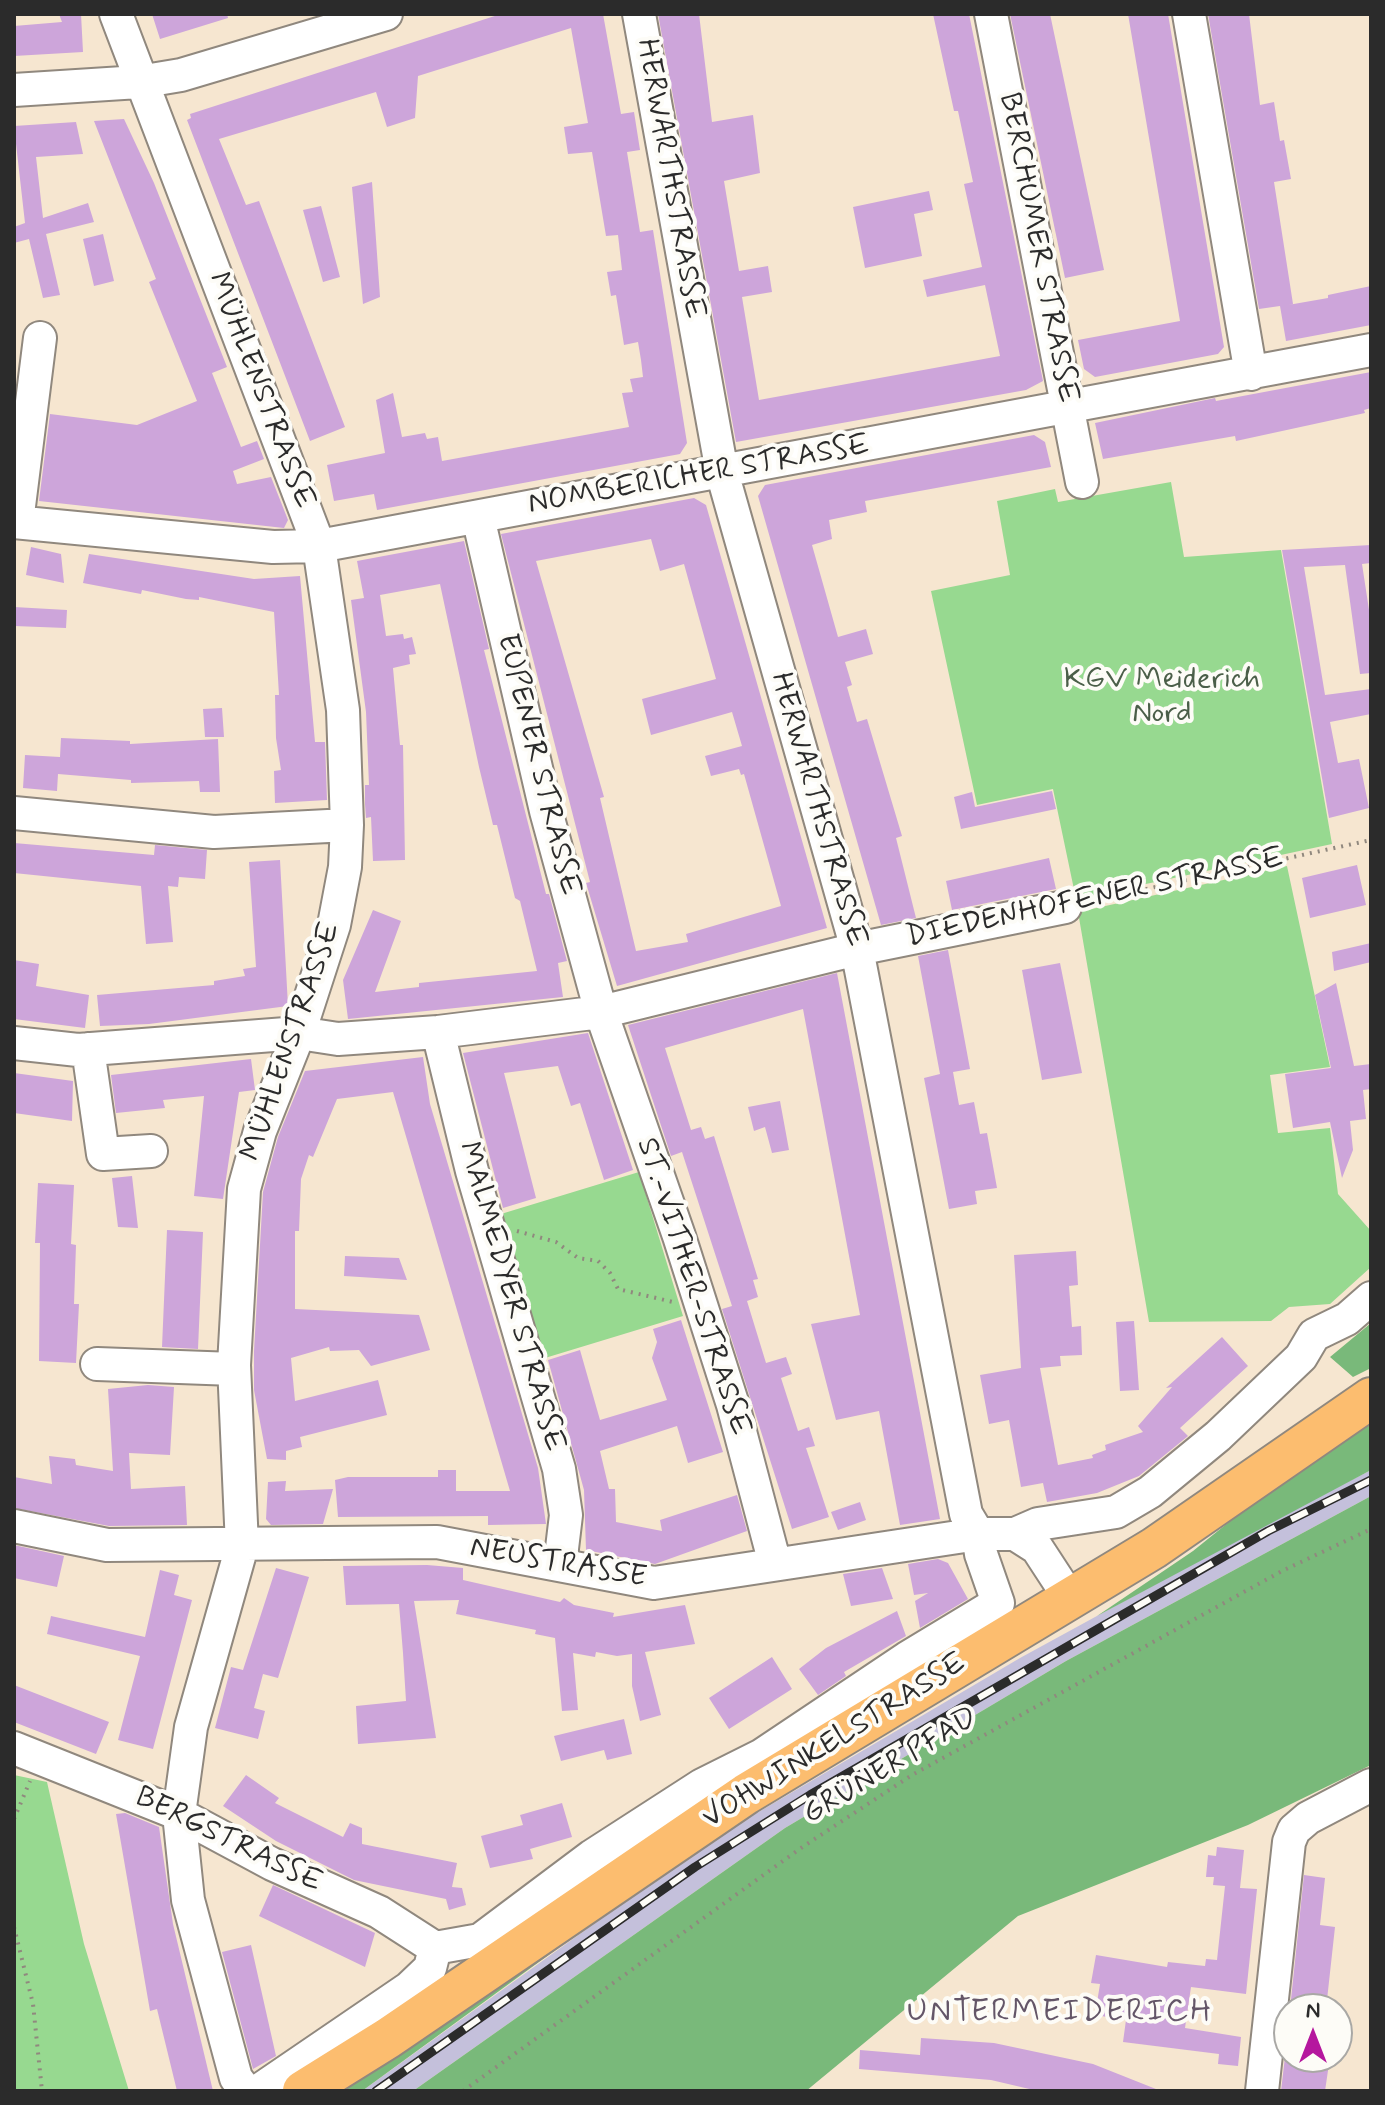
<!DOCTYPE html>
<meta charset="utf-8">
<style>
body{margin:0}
#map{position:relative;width:1385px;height:2105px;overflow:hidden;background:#f6e6d0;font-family:Mynerve,sans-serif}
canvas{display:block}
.frame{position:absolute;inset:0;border:16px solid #2b2b2b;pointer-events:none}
.north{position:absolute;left:1273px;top:1993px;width:80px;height:80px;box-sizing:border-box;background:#fdfcf7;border:2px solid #a9a8a5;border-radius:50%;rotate:0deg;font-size:22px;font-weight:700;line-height:32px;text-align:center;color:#2b2b2b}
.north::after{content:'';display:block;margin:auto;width:28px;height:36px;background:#b5179e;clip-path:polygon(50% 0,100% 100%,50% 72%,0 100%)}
</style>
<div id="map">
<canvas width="1385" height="2105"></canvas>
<div class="frame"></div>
<div class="north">N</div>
</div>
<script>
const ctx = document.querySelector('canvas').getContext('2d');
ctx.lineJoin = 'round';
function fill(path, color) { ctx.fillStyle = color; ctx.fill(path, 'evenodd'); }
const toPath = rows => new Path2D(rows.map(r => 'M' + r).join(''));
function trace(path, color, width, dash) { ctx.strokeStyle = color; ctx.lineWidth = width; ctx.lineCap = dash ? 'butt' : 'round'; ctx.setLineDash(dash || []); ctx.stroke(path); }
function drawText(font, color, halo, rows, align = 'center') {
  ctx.font = font + ' Mynerve,sans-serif'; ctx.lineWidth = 8; ctx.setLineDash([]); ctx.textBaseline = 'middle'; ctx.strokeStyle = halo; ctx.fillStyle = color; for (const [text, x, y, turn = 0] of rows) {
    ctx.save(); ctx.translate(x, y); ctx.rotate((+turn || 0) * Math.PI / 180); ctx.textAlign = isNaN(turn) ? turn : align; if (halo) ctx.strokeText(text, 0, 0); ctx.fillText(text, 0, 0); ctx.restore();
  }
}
fill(toPath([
 [1371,1470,1371,1496,1066,1661,785,1828,413,2091,362,2091,706,1843,1020,1658,1269,1522]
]), '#c4c0db');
fill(toPath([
 [1171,482,1184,557,1281,550,1332,844,1076,899,1053,789,977,805,931,591,1010,575,997,501,1055,489,1058,502],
 [1287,866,1330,1067,1270,1075,1278,1133,1330,1128,1338,1194,1371,1231,1371,1267,1330,1304,1289,1307,1271,1321,1149,1322,1078,912],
 [639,1172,683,1316,545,1358,501,1214],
 [14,1775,47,1782,84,1944,129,2091,14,2091]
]), '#97d990');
fill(toPath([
 [1371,1323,1371,1368,1353,1377,1330,1357],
 [1371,1420,1371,1470,1097,1616,1193,1551,1311,1456],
 [1371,1496,1371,1765,1248,1825,1018,1916,806,2091,413,2091,785,1828,1066,1661],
 [602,1916,362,2091,327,2091]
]), '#79b97a');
fill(toPath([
 [59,14,81,14,83,52,14,56,14,26,62,22],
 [152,14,227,14,228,18,160,39],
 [501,14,603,14,621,114,634,112,640,150,627,152,640,232,653,230,687,443,680,454,377,510,374,494,334,501,327,465,385,453,376,400,393,393,402,437,425,433,427,439,438,437,442,461,629,427,622,393,633,392,630,379,643,377,641,360,638,342,624,345,616,295,611,296,607,272,622,270,618,235,606,236,592,152,568,154,564,127,588,123,571,28,418,76,415,118,387,127,376,92,219,139,246,205,259,201,345,427,310,441,187,120,191,118,190,114],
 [658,14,699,14,712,122,753,115,760,173,724,181,739,271,768,266,772,292,742,297,759,400,1000,356,985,285,927,297,923,280,982,267,964,184,973,182,958,111,954,111,933,14,969,14,1043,381,1026,390,736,442],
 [1010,14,1050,14,1104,270,1065,278],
 [1128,14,1168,14,1224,347,1218,354,1095,377,1084,369,1078,340,1180,321],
 [1208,14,1249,14,1260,105,1274,102,1280,141,1284,140,1291,179,1274,182,1293,304,1288,305,1328,298,1328,295,1371,286,1371,325,1286,341,1280,306,1259,309],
 [124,119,154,183,227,367,212,373,241,447,257,441,264,459,233,471,237,484,271,477,288,520,284,528,39,501,50,414,137,425,197,401,149,282,156,279,94,121],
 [76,122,83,154,36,157,43,218,88,203,94,222,46,234,60,295,43,298,29,239,14,243,14,227,25,223,14,126],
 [372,182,380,297,363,304,352,187],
 [929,191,933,210,914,214,922,256,865,268,853,207],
 [321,206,340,277,323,282,303,210],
 [103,234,114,281,94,286,83,239],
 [1371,372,1371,408,1364,410,1365,413,1236,441,1235,436,1103,459,1095,423,1215,398,1216,401],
 [1034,435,1045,442,1051,467,865,501,867,512,829,520,832,539,812,545,838,637,866,629,873,654,845,662,852,685,847,687,857,722,867,719,902,836,896,838,916,918,881,925,758,496,765,485],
 [694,498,706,505,827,928,617,986,586,883,590,882,501,534],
 [651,539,660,571,684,564,716,679,642,699,651,735,732,712,742,746,705,756,711,776,739,769,741,775,744,774,781,906,686,934,688,942,636,951,600,798,604,797,536,561],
 [464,541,489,649,484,650,546,894,549,894,567,961,558,963,563,997,348,1019,343,980,373,910,401,921,375,992,419,987,419,983,537,971,520,901,515,898,497,825,493,825,479,767,440,584,380,595,386,636,403,634,404,639,412,637,416,654,409,655,410,664,393,668,400,745,403,745,405,860,373,861,371,817,366,818,365,804,365,785,369,785,366,712,351,600,364,598,357,561],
 [1371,545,1371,563,1362,564,1371,623,1371,673,1360,674,1345,565,1304,567,1325,695,1371,689,1371,714,1330,722,1338,763,1359,759,1369,808,1329,818,1282,550],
 [31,547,61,554,64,583,26,575],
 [89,554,254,579,300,576,315,742,325,742,327,800,275,803,274,771,281,770,276,738,275,695,279,695,274,612,199,597,199,600,186,599,142,590,141,594,83,583],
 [14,607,67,610,66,628,14,626],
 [222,708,224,737,205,737,203,709],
 [61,738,130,741,130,744,218,739,220,792,200,792,199,781,131,783,131,780,58,774,57,791,23,788,25,755,60,757],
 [1052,791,1056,809,961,829,954,797,972,792,975,807],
 [14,843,154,855,155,845,207,850,205,879,179,877,178,887,168,886,173,942,146,944,141,886,14,873],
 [1049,858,1056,889,952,910,946,881],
 [280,860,288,1006,149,1024,100,1026,97,995,214,985,214,981,245,976,243,969,256,967,249,862],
 [1357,865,1366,905,1310,918,1302,878],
 [1371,943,1371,962,1334,971,1332,952],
 [948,950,970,1069,953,1072,959,1105,974,1102,980,1134,987,1133,997,1188,975,1191,977,1204,949,1209,924,1078,940,1074,918,956],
 [14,960,39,964,36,986,89,995,85,1028,14,1019],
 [1060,963,1082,1073,1042,1080,1022,970],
 [837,973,940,1519,900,1525,879,1411,836,1420,811,1324,860,1315,803,1009,665,1048,691,1130,701,1127,705,1139,714,1136,758,1279,753,1280,758,1297,747,1301,766,1363,786,1357,792,1374,781,1378,798,1431,809,1427,815,1446,806,1448,829,1517,792,1529,722,1309,732,1306,682,1152,671,1156,628,1025],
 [1336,983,1354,1066,1371,1064,1371,1089,1363,1090,1366,1119,1350,1121,1353,1150,1342,1178,1330,1122,1293,1128,1285,1074,1331,1068,1315,995],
 [588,1033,633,1170,604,1180,580,1103,571,1106,558,1066,504,1073,536,1198,503,1208,463,1053],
 [423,1057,430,1104,538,1468,546,1524,488,1525,488,1516,338,1517,335,1480,348,1477,438,1477,438,1470,456,1470,456,1491,510,1491,393,1092,337,1099,313,1157,309,1155,301,1179,299,1231,295,1231,295,1309,419,1315,430,1350,371,1366,359,1350,330,1351,329,1347,291,1358,295,1401,378,1380,387,1415,300,1437,302,1447,286,1451,286,1460,267,1459,254,1390,254,1351,263,1192,278,1137,305,1071],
 [251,1059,255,1090,239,1092,223,1199,194,1196,204,1096,163,1100,165,1108,116,1113,111,1075],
 [14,1073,73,1081,72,1121,14,1113],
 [780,1101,789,1150,772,1153,765,1127,754,1131,748,1107],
 [132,1176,138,1228,118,1227,112,1178],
 [38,1183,74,1185,71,1244,76,1245,74,1304,79,1304,76,1363,39,1361,40,1243,35,1243],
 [167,1230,203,1232,198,1349,162,1347],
 [1076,1251,1078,1285,1069,1286,1072,1327,1081,1326,1082,1355,1060,1356,1061,1366,1040,1368,1058,1465,1093,1458,1092,1455,1106,1450,1105,1445,1143,1432,1138,1426,1172,1387,1166,1388,1222,1337,1248,1366,1180,1428,1188,1436,1139,1476,1097,1493,1047,1502,1043,1483,1021,1487,1009,1420,989,1424,980,1375,1021,1368,1014,1255],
 [345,1256,399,1258,407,1280,344,1276],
 [681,1320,723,1452,688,1463,677,1426,600,1451,609,1489,615,1489,616,1522,662,1531,660,1520,737,1495,747,1531,655,1564,586,1550,584,1490,548,1360,580,1350,600,1420,667,1400,652,1358,657,1342,653,1329],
 [1134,1321,1139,1390,1120,1391,1116,1322],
 [148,1385,174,1387,170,1455,129,1453,131,1489,185,1486,187,1525,109,1526,14,1508,14,1477,52,1484,49,1456,75,1459,76,1465,113,1471,108,1389],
 [286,1481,285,1491,333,1489,323,1524,271,1525,266,1519,268,1482],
 [860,1502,866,1520,838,1530,831,1512],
 [14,1545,64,1556,57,1587,14,1578],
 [938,1559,948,1563,968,1599,920,1628,915,1601,928,1593,914,1595,908,1564],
 [427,1565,463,1568,463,1580,560,1602,564,1598,574,1605,614,1613,613,1617,685,1605,695,1644,645,1652,661,1715,640,1721,632,1686,632,1654,617,1656,596,1652,595,1657,573,1653,578,1710,562,1711,555,1638,535,1634,536,1630,456,1614,459,1600,414,1601,436,1738,358,1744,356,1706,406,1701,403,1653,399,1604,346,1605,343,1566],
 [276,1568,309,1577,278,1678,263,1674,254,1708,265,1711,258,1739,215,1728,231,1667,243,1670],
 [882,1568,893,1599,851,1606,843,1574],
 [160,1570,179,1575,174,1595,192,1600,153,1749,118,1740,140,1656,47,1634,51,1616,145,1637],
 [897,1611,906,1636,844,1672,846,1676,818,1695,799,1669,826,1648],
 [772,1657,792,1689,729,1729,709,1698],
 [14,1685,109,1722,96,1754,14,1722],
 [624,1719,632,1754,607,1760,604,1750,561,1761,554,1736],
 [246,1775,279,1798,275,1803,343,1837,350,1823,362,1828,362,1844,457,1863,452,1887,462,1888,466,1905,449,1910,446,1899,354,1880,276,1841,223,1806],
 [562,1803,572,1837,530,1849,533,1859,490,1868,481,1836,523,1825,520,1815],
 [125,1813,159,1827,173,1924,213,2091,177,2091,157,2009,150,2011,116,1814],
 [1217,1847,1244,1850,1240,1888,1257,1889,1246,1994,1191,1987,1185,2028,1241,2037,1238,2066,1218,2064,1219,2054,1123,2042,1126,2020,1095,2015,1100,1984,1091,1983,1096,1955,1167,1967,1168,1962,1205,1966,1206,1959,1217,1960,1225,1886,1213,1885,1214,1877,1206,1877,1208,1855,1216,1856],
 [1304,1875,1325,1878,1320,1925,1335,1927,1326,2009,1290,2009],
 [273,1885,375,1933,365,1967,259,1916],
 [251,1945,276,2056,253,2069,222,1952],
 [921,2038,994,2043,1093,2064,1161,2091,1038,2091,991,2080,859,2069,860,2050,920,2055],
 [1285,2057,1330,2057,1325,2091,1281,2091]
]), '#cda5da');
const minor = toPath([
 [116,14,319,546,343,710,347,825,345,867,334,925,299,1033,260,1131,244,1189,234,1365,242,1546,191,1727,179,1814,188,1900,236,2078,246,2091],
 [991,14,1082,482],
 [1189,14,1251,374],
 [14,90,139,82,181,75,386,14],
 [478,517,546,811,601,1012,679,1236,733,1405,775,1564],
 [14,522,273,547,319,546,1371,350],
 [17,522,40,338],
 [14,813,214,832,347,825],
 [438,1032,472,1171,559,1469,566,1515,560,1565],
 [14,1043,78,1050,299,1033,338,1039,438,1032,601,1012,857,949,1065,907],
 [88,1049,103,1154,151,1151],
 [97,1364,234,1369],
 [14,1526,107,1545,437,1542,654,1583,978,1534,1015,1534,1037,1548,1069,1597],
 [1015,1534,1038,1524,1116,1512,1150,1492,1218,1436,1301,1357,1314,1335,1347,1319,1371,1298],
 [14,1748,179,1814,272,1864,379,1912,435,1948],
 [435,1948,480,1940,592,1856,702,1785,762,1755,907,1658,998,1603,981,1554,978,1534,966,1514,857,949,722,472,639,14],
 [258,2091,409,1988,430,1968,435,1948],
 [1262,2091,1289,1842,1294,1830,1308,1818,1371,1785]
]);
const major = toPath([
 [303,2091,388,2038,746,1794,1154,1548,1371,1398]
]);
trace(minor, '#90887e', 36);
trace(major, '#90887e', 44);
trace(toPath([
 [1091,901,1371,840],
 [517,1231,556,1242,578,1258,598,1261,610,1273,618,1289,673,1302],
 [14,1819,30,1781],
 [14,1927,33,2004,42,2091],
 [463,2091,801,1848,912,1775,1282,1571,1371,1529]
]), '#90887e', 4, [2, 6]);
trace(minor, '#fff', 32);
trace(major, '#fcbd6f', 40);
const rail = toPath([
 [376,2091,695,1867,810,1795,1268,1531,1371,1480]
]);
trace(rail, '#2b2b2b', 9);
trace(rail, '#fdfcf7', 6, [18]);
drawText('30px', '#2b2b2b', '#fdfcf7', [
 ["HERWARTHSTRASSE",669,179,80],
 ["BERCHUMER STRASSE",1037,248,79],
 ["MÜHLENSTRASSE",260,391,69],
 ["NOMBERICHER STRASSE",699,476,-10],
 ["EUPENER STRASSE",537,765,76],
 ["HERWARTHSTRASSE",817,810,74],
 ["DIEDENHOFENER STRASSE",1095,899,-12],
 ["MÜHLENSTRASSE",292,1042,-71],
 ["ST.-VITHER-STRASSE",692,1287,72],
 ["MALMEDYER STRASSE",510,1297,74],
 ["NEUSTRASSE",558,1564,10],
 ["VOHWINKELSTRASSE",835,1742,-32],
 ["GRÜNER PFAD",891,1767,-31],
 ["BERGSTRASSE",228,1841,26]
]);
drawText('30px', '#4b5f49', '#fdfcf7', [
 ["KGV Meiderich",1162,681],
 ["Nord",1162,715]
]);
ctx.letterSpacing = '2px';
drawText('32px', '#645668', '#fdfcf7', [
 ["UNTERMEIDERICH",1060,2013]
]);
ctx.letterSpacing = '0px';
</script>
